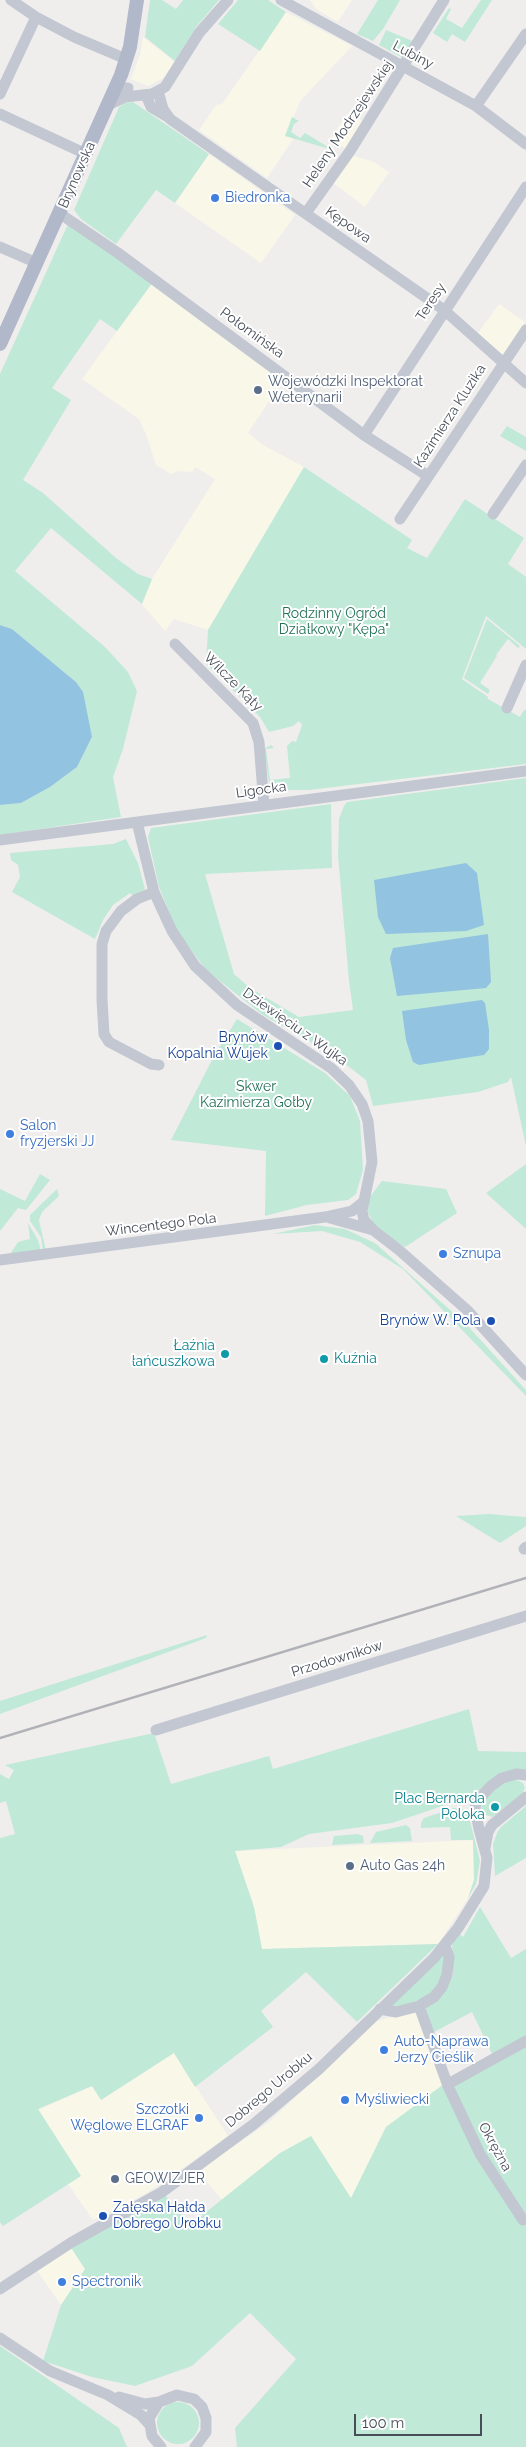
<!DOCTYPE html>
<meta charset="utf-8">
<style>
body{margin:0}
#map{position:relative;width:526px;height:2447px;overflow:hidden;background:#f0eeed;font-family:Raleway,sans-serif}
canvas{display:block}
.scale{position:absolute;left:354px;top:2414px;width:128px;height:22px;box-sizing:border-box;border:2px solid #484e58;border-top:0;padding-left:6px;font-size:15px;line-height:18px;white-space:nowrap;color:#484e58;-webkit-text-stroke:4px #fff;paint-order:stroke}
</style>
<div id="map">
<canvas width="526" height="2447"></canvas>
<div class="scale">100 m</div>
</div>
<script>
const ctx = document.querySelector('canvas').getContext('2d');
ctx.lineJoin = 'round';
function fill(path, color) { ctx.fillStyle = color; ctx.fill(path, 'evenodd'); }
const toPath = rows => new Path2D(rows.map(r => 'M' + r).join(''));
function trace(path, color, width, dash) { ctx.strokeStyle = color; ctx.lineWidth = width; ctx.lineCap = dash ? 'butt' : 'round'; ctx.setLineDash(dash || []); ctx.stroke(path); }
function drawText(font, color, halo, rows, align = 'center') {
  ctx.font = font + ' Raleway,sans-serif'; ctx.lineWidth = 4; ctx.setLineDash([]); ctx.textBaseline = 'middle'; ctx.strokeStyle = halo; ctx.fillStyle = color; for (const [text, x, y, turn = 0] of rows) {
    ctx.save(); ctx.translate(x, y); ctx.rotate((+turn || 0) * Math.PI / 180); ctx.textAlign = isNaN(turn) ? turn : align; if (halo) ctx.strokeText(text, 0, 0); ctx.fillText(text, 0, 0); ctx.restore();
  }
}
fill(toPath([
 [310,0,352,0,338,22,316,9],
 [286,12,352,46,301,100,285,136,294,138,267,178,199,130,216,105,222,104],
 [143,37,176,63,165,77,148,86,131,79,140,55],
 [347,114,363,121,346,148,329,141],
 [209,154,295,215,261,263,175,203],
 [351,155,374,162,389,172,365,207,332,182],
 [153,282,283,380,248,433,263,445,304,467,208,630,174,619,165,631,142,604,152,579,215,479,195,467,192,472,178,471,171,474,156,465,146,434,139,419,82,379],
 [499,304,525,322,503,355,478,333],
 [474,1840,474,1880,468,1898,438,1944,262,1949,254,1907,235,1851],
 [416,2011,444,2084,386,2127,351,2199,222,2200,198,2171,268,2123,377,2021],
 [174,2053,228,2136,147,2193,93,2220,68,2184,80,2176,38,2110,92,2086,101,2100],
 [70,2246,85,2269,61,2305,36,2269]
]), '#f9f7e8');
fill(toPath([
 [150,0,162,0,176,9,183,0,219,0,196,27,175,61,145,37],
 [238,0,268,0,286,12,260,51,218,24],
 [378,0,400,0,383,29,373,41,357,34],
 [481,0,492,0,465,42,452,34,447,42,433,33,449,8,451,9,446,19,462,28],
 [386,30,415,42,403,58,379,45],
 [133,102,209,154,175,203,156,190,116,244,81,219,74,210,119,107,125,103],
 [292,117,299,121,294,124,291,132,300,138,305,133,333,150,285,136],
 [68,224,153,282,117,331,100,319,52,388,71,400,23,480,43,493,116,558,138,574,152,579,142,604,51,528,15,571,105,647,128,672,137,691,123,749,113,777,121,817,0,835,0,805,21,803,50,787,77,767,92,737,76,682,12,629,0,625,0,374],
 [507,426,526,437,526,451,500,436],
 [304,467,412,540,407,548,427,558,465,499,524,538,508,564,526,577,526,649,486,616,462,679,488,697,488,699,520,717,524,710,526,710,526,764,309,790,270,790,264,749,271,745,274,748,266,749,270,780,290,778,287,746,292,741,296,742,302,725,299,721,293,726,269,732,260,717,206,664,208,630],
 [487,619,520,646,518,648,508,639,496,655,497,656,480,683,490,690,488,694,464,678],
 [526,778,526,1146,511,1077,508,1082,478,1092,373,1106,366,1080,335,1056,263,1015,206,970,177,931,159,887,148,837,151,828,331,804,332,868,205,874,234,974,250,988,299,1017,353,1010,349,981,338,856,339,819,344,806,347,802],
 [126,839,138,863,145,889,134,897,130,893,113,905,103,920,95,939,12,892,20,877,18,865,11,860,10,853,113,844],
 [237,1019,325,1073,350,1096,360,1121,363,1170,356,1194,348,1200,307,1205,265,1216,266,1151,171,1140,214,1056],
 [526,1164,526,1229,486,1193],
 [40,1174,50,1180,26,1210,18,1208,0,1231,0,1189,25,1201],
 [382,1181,446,1189,457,1213,405,1247,375,1228,368,1212,369,1198],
 [57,1189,59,1196,42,1212,39,1220,46,1251,43,1251,41,1237,30,1221,30,1215],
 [28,1223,38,1240,41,1251,10,1254,18,1242,30,1239],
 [315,1225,345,1229,375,1243,467,1325,526,1390,526,1396,403,1269,360,1242,322,1231,273,1234],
 [489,1514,526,1517,526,1526,500,1543,456,1516],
 [207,1635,206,1638,0,1714,0,1701],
 [469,1709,478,1751,526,1752,526,1770,502,1772,472,1796,392,1823,309,1834,281,1847,235,1851,254,1907,262,1949,438,1944,357,2022,306,1972,261,2011,273,2027,195,2087,174,2053,101,2100,92,2086,38,2109,81,2176,3,2226,0,2222,0,1838,15,1834,6,1801,0,1803,0,1774,9,1779,14,1770,5,1765,154,1733,171,1784,269,1756,273,1769],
 [515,1779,523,1783,525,1788,521,1796,492,1817,481,1813,482,1800,503,1783],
 [526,1806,526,1858,495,1876,493,1844,497,1833,501,1827],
 [454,1808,461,1808,468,1813,480,1861,476,1884,468,1898,474,1880,473,1840,451,1840,450,1827,421,1828,421,1823,424,1818],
 [406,1825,410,1828,412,1841,370,1843,376,1832],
 [358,1834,363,1836,364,1843,332,1845,334,1836],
 [480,1907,511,1958,526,1949,526,2038,493,2056,472,2012,432,2033,425,2012,427,2007,445,1991,453,1976,452,1942,458,1932,463,1937],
 [442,1956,445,1957,443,1976,428,1997,393,2009,392,2003],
 [526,2045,526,2447,237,2447,235,2428,296,2359,250,2313,192,2366,135,2386,92,2377,43,2361,61,2305,85,2269,70,2246,165,2195,190,2225,280,2153,311,2136,351,2198,386,2127,444,2084],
 [0,2346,119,2428,127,2447,0,2447],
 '157 2423a21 21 0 1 1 42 0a21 21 0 1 1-42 0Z'
]), '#c0e9d7');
fill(toPath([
 [0,625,12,629,76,682,83,692,92,737,77,767,50,787,21,803,0,805],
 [466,863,477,873,484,925,466,931,386,934,378,917,374,880],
 [488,934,491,982,486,988,397,996,390,958,393,948],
 [482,1000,485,1003,489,1030,489,1049,484,1055,419,1065,413,1062,406,1040,402,1011]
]), '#92c3e1');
trace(toPath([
 [11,0,36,17,74,37,126,59],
 [281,0,476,106,526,144],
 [158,91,163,109,170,119,444,310,526,383],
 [0,94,36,17],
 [120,94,115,88,128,88],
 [146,95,151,107,168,117],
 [108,105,125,97,152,94,165,87,199,33,228,0],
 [476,106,526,34],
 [0,114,86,154],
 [59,213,118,253,364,435,428,476],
 [306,213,350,151,444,0],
 [0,247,37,263],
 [364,435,526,187],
 [493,514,526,465],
 [400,519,526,330],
 [175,644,253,723,259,742,264,805],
 [507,708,526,665],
 [137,822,154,892,172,931,195,966,237,1005,331,1068,349,1085,362,1104,368,1121,372,1162,362,1211,364,1220,373,1230],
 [0,840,526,771],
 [154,892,137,899,121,911,106,931,102,944,102,1000,104,1034,109,1042,151,1064,159,1065],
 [330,1218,373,1230,399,1250,467,1310,526,1375],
 [0,1260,325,1217,352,1211,362,1203],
 [524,1549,526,1547],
 [156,1730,526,1616],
 [485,1848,488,1832,492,1825,526,1797],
 [419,2006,448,2086,480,2154,523,2220],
 [380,2009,396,2012,419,2006,434,1997,442,1987,447,1975,449,1957,445,1946],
 [448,2084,526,2041],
 [0,2289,72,2242,162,2192,254,2124,319,2069,434,1958,458,1928,484,1886,487,1858,479,1829,475,1809,476,1802,491,1786,502,1778,516,1774,526,1775],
 [0,2338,50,2371,108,2395,141,2415,149,2424],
 [119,2397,145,2404,159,2402],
 [161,2447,152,2436,149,2418,159,2402,177,2395,194,2399,202,2407,206,2418,206,2432,195,2447]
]), '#c2c7d1', 11);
trace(toPath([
 [0,344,121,75,130,47,137,0]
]), '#b0b8c9', 14);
trace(toPath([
 [0,1738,526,1578]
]), '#b0b2b7', 2.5);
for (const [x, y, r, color] of [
 [215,198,5,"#3f7fe0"],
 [258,390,5,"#5c6f8a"],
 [278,1046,5,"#1a4fb4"],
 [10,1134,5,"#3f7fe0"],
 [443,1254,5,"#3f7fe0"],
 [491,1321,5,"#1a4fb4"],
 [225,1354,5,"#0f9aa8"],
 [324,1359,5,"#0f9aa8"],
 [495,1807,5,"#0f9aa8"],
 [350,1866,5,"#5c6f8a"],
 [384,2050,5,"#3f7fe0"],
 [345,2100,5,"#3f7fe0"],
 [199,2118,5,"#3f7fe0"],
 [115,2179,5,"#5c6f8a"],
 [103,2216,5,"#1a4fb4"],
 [62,2282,5,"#3f7fe0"]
]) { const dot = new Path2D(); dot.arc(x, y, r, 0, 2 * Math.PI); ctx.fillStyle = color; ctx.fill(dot); trace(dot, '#fff', 2); }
drawText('14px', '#484e58', '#fff', [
 ["Lubiny",413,55,28],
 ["Heleny Modrzejewskiej",348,124,-56],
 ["Brynowska",77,175,-66],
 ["Kępowa",348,225,35],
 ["Teresy",431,302,-57],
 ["Połomińska",252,333,36],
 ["Kazimierza Kluzika",450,416,-57],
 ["Wilcze Kąty",233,682,45],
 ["Ligocka",261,790,-8],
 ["Dziewięciu z Wujka",295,1027,35],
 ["Wincentego Pola",161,1225,-7],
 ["Przodowników",337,1659,-17],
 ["Dobrego Urobku",269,2090,-40],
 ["Okrężna",495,2147,61]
]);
drawText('14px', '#366cbe', '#fff', [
 ["Biedronka",225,198],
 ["Salon",20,1126],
 ["fryzjerski JJ",20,1142],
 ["Sznupa",453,1254],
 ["Auto-Naprawa",394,2042],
 ["Jerzy Cieślik",394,2058],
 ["Myśliwiecki",355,2100],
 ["Szczotki",189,2110,"right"],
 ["Węglowe ELGRAF",189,2126,"right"],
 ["Spectronik",72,2282]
], 'left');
drawText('14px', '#4e5e75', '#fff', [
 ["Wojewódzki Inspektorat",268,382],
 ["Weterynarii",268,398],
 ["Auto Gas 24h",360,1866],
 ["GEOWIZJER",125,2179]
], 'left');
drawText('14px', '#217157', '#fff', [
 ["Rodzinny Ogród",334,614],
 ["Działkowy \"Kępa\"",334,630],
 ["Skwer",256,1087],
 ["Kazimierza Gołby",256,1103]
]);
drawText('14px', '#164399', '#fff', [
 ["Brynów",268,1038],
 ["Kopalnia Wujek",268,1054],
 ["Brynów W. Pola",481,1321],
 ["Załęska Hałda",113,2208,"left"],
 ["Dobrego Urobku",113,2224,"left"]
], 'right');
drawText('14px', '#0d838f', '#fff', [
 ["Łaźnia",215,1346],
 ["łańcuszkowa",215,1362],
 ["Kuźnia",334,1359,"left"],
 ["Plac Bernarda",485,1799],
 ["Poloka",485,1815]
], 'right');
</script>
